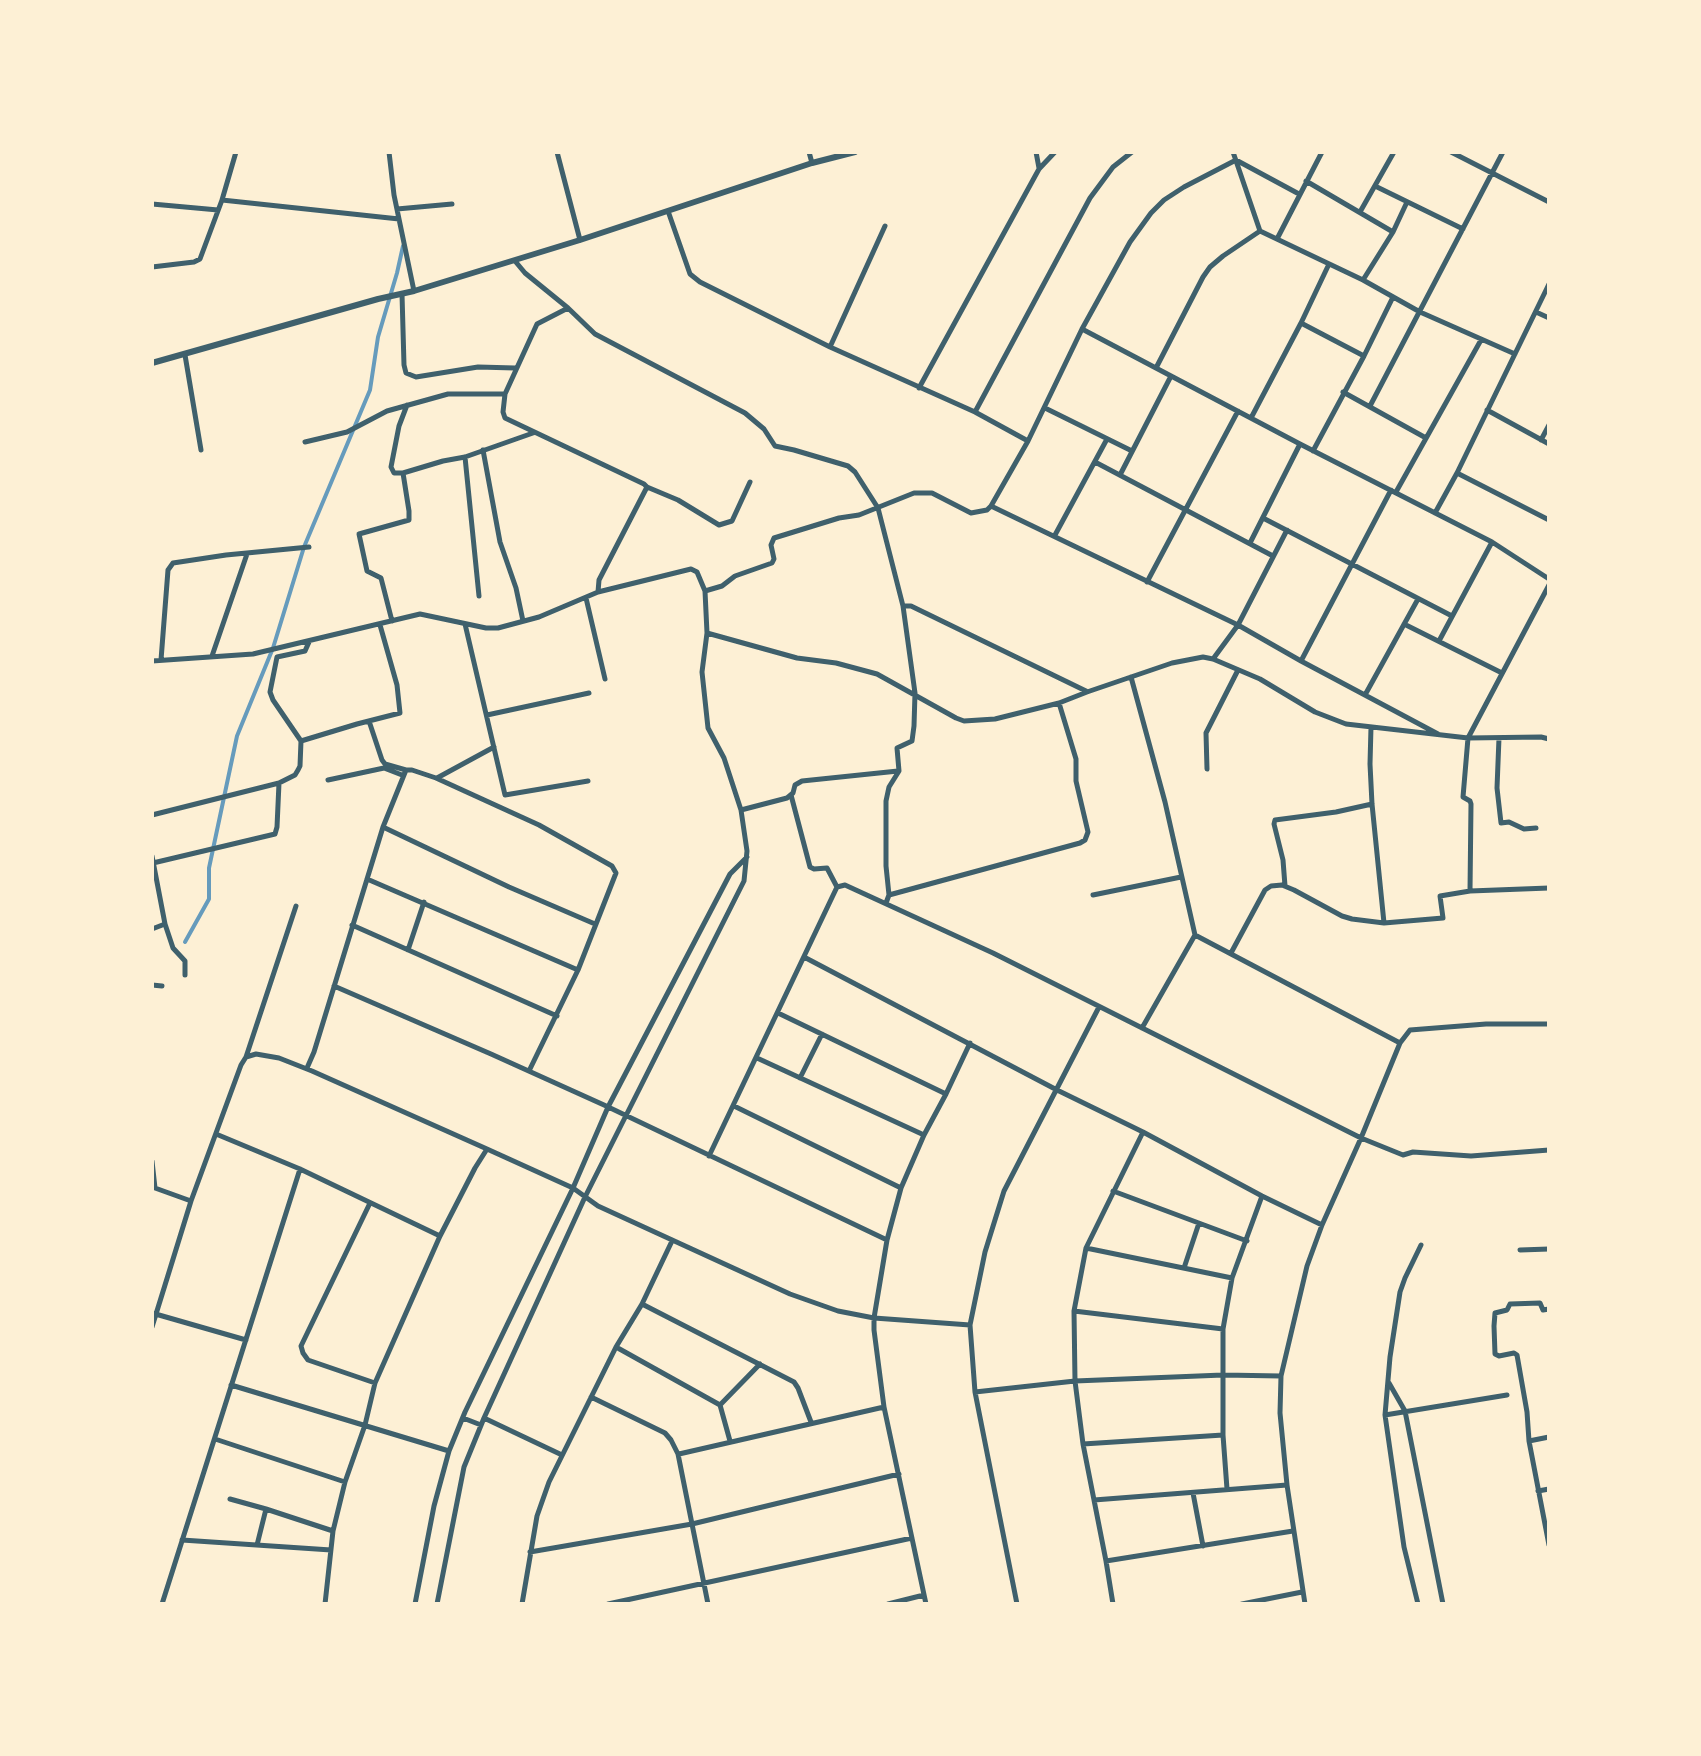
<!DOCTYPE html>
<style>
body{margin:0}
#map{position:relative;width:1701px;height:1756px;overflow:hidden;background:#fdf0d5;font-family:"IBM Plex Sans",sans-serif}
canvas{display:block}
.frame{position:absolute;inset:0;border:154px solid #fdf0d5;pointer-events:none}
</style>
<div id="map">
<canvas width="1701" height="1756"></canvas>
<div class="frame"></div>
</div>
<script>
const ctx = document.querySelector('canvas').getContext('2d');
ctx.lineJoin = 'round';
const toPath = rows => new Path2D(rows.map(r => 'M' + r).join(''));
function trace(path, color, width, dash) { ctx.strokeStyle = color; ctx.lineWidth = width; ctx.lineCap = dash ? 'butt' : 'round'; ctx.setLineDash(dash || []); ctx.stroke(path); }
trace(toPath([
 [185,942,209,899,209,868,237,736,273,648,304,547,370,390,378,337,397,273,403,246]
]), '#669bbc', 4);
trace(toPath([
 [389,152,394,195,414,291],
 [557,152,580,240],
 [809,152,812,163],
 [1036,152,1039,168],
 [1233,152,1260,231],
 [1451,152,1549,202],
 [1306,181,1393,232],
 [1375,186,1463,229],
 [222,200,236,152],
 [152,204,218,210],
 [397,209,452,204],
 [668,211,690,274,700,282,830,347,975,412,1028,441],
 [1360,212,1394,152],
 [1260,231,1363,280,1420,312,1515,354],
 [1277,239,1322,152],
 [515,261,525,273,568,308,595,334,745,413,764,429,775,446,794,450,848,466,855,472,878,508,903,606,915,693,914,726,912,741,897,748,899,771,889,787,886,801,886,866,889,895,886,903],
 [152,267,194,262,200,259,222,200,399,219],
 [1363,280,1393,232,1407,202],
 [402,294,404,365,406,373,416,377,478,367,515,368],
 [568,308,537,324,505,394,503,412,505,418,644,484,647,487,678,500,719,525,732,521,750,482],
 [1536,312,1549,318],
 [1301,323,1364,356],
 [1082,329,1300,444,1492,542,1549,579],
 [830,347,885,226],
 [185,355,201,450],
 [1156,368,1203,277,1210,267,1223,256,1260,231],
 [919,388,1039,169,1055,152],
 [1343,392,1426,438],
 [407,405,399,426,391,467,394,473,403,473,443,461,465,457,533,433],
 [1370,406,1503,152],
 [1045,408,1132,451],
 [1487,410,1549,444],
 [975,412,1090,198,1113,167,1132,152],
 [1251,418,1301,323,1329,264],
 [1541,440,1549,425],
 [305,442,347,432,387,411,448,394,505,394],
 [483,450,500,542,516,588,523,621],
 [1313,451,1364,356,1393,297],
 [465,457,479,596],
 [1095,462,1273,556],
 [1457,473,1549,520],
 [1120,475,1171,376],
 [1396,492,1481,340],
 [991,506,1238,625,1301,661,1438,734],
 [1435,513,1457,473,1549,284],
 [1263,518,1452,616],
 [1055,535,1107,439],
 [1250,543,1300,444],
 [1147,582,1238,411],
 [705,591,722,586,735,576,772,563,774,559,771,545,774,538,839,518,859,515,914,493,932,493,971,513,987,510,991,506,1028,441,1082,329,1130,242,1151,213,1164,200,1184,187,1236,160,1299,194],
 [598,592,599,580,647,487],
 [586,598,605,679],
 [903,606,911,606,1086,691],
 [392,621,381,578,367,571,359,534,409,520,409,511,403,473],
 [465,624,505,795,588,781],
 [1404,624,1502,673],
 [707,633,797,658,836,663,877,674,956,718,964,721,995,719,1059,703,1087,692,1172,663,1203,657,1213,659,1260,679,1315,712,1346,724,1468,738,1541,737,1549,739],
 [1439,641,1492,542],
 [212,656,247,554],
 [1213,659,1238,625,1287,530],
 [161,660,168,570,173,563,226,555,309,547],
 [152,661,253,654,420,614,486,628,498,628,539,617,598,592,691,569,697,572,705,591,707,633,702,672,708,728,724,758,741,810,747,851,744,881,585,1197,484,1418,464,1467,437,1604],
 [1301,661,1391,490],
 [1131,677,1165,802,1195,935,1142,1028],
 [1365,695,1418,599],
 [487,715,589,693],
 [369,721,382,760,385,764,406,770,412,770,436,778,539,825,612,866,616,873,578,970,529,1071],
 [1371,727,1370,764,1372,804,1384,923],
 [1499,738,1497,788,1501,823,1509,822,1524,829,1536,828],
 [301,741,273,700,270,692,277,657,305,651,309,642],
 [1207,769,1206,733,1238,670],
 [437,778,494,747],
 [328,780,384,768,402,775],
 [791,795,810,867,814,869,827,868,837,887],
 [741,810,787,798,793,793,795,785,802,781,898,771],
 [152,815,279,783,295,775,298,770,300,766,301,741,357,724,400,713,397,685,380,625],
 [383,827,509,887,595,924],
 [152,856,165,924,152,929],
 [153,863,275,834,277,827,279,783],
 [367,879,578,970],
 [1285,886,1283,860,1274,824,1275,820,1336,812,1372,804],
 [837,887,845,885,993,953,1361,1138,1403,1155,1413,1152,1471,1156,1549,1150],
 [1470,891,1471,804,1470,801,1463,797,1468,738,1549,585],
 [889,895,1080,843,1085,840,1088,832,1076,781,1076,759,1059,703],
 [1093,895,1181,877],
 [165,924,173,948,185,961,185,975],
 [352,925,557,1016],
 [1195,935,1400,1043,1361,1138,1322,1225,1307,1266,1281,1376,1280,1413,1287,1485,1305,1604],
 [408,950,424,902],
 [1231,953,1265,890,1271,886,1282,885,1294,890,1342,916,1352,919,1384,923,1443,918,1440,896,1470,891,1549,888],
 [804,957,1057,1090,1143,1132,1262,1196,1322,1225],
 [152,985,162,986],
 [334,986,491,1054,604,1105,887,1240],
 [778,1013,946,1094],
 [1400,1043,1410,1030,1486,1024,1549,1024],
 [246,1057,296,906],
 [757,1058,924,1135],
 [307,1068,314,1052,383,827,406,770],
 [800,1078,822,1034],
 [734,1106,901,1188],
 [216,1134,300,1169,440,1236],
 [709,1156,837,887],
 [152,1161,155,1188,191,1201],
 [1113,1191,1247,1241],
 [370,1203,301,1346,303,1353,308,1360,375,1383],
 [1086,1248,1232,1278],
 [1520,1250,1549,1249],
 [1184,1268,1199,1223],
 [642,1304,794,1382,798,1388,811,1422],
 [1549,1309,1543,1310,1540,1303,1510,1304,1507,1310,1495,1313,1494,1326,1495,1354,1499,1356,1514,1353,1517,1355,1527,1412,1529,1441,1549,1545],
 [1074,1311,1223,1329],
 [152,1313,246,1340],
 [152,1327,191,1201,241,1065,246,1057,256,1054,279,1058,312,1071,487,1149,573,1188,598,1206,790,1294,838,1311,874,1318,970,1325],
 [616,1347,720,1405,730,1441],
 [1389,1383,1405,1411,1443,1604],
 [231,1385,449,1451],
 [975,1392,1075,1381,1223,1375,1281,1376],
 [591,1397,665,1433,671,1440,678,1454,708,1604],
 [720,1405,760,1364],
 [1385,1415,1507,1395],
 [463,1418,481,1425],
 [484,1418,562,1455],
 [215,1439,345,1482],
 [1529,1441,1549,1437],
 [1083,1444,1223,1435],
 [679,1454,884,1407],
 [1227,1489,1223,1435,1223,1329,1232,1278,1262,1196],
 [1538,1491,1549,1489],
 [1193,1493,1203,1546],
 [230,1499,266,1509,333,1531],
 [1094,1500,1287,1485],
 [182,1540,331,1550],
 [257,1545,266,1509],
 [530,1552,692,1524,899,1474],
 [1106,1561,1293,1531],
 [162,1604,300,1169],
 [325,1604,333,1531,345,1482,365,1425,375,1383,440,1236,475,1168,487,1149],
 [415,1604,434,1506,449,1451,465,1412,573,1188,608,1107,730,874,747,857],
 [522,1604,537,1516,549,1482,616,1347,642,1304,672,1241],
 [608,1604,912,1538],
 [888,1604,924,1595],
 [926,1604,884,1407,874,1330,874,1318,887,1240,901,1188,924,1135,946,1094,970,1043],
 [1017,1604,975,1392,970,1325,985,1252,1004,1191,1099,1007],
 [1113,1604,1106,1561,1083,1444,1075,1381,1074,1311,1086,1248,1143,1132],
 [1242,1604,1302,1592],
 [1418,1604,1404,1547,1385,1415,1390,1357,1400,1292,1405,1278,1421,1245]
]), '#3f606c', 5);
trace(toPath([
 [152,363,378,299,414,291,580,240,812,163,855,152]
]), '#3f606c', 6);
</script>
